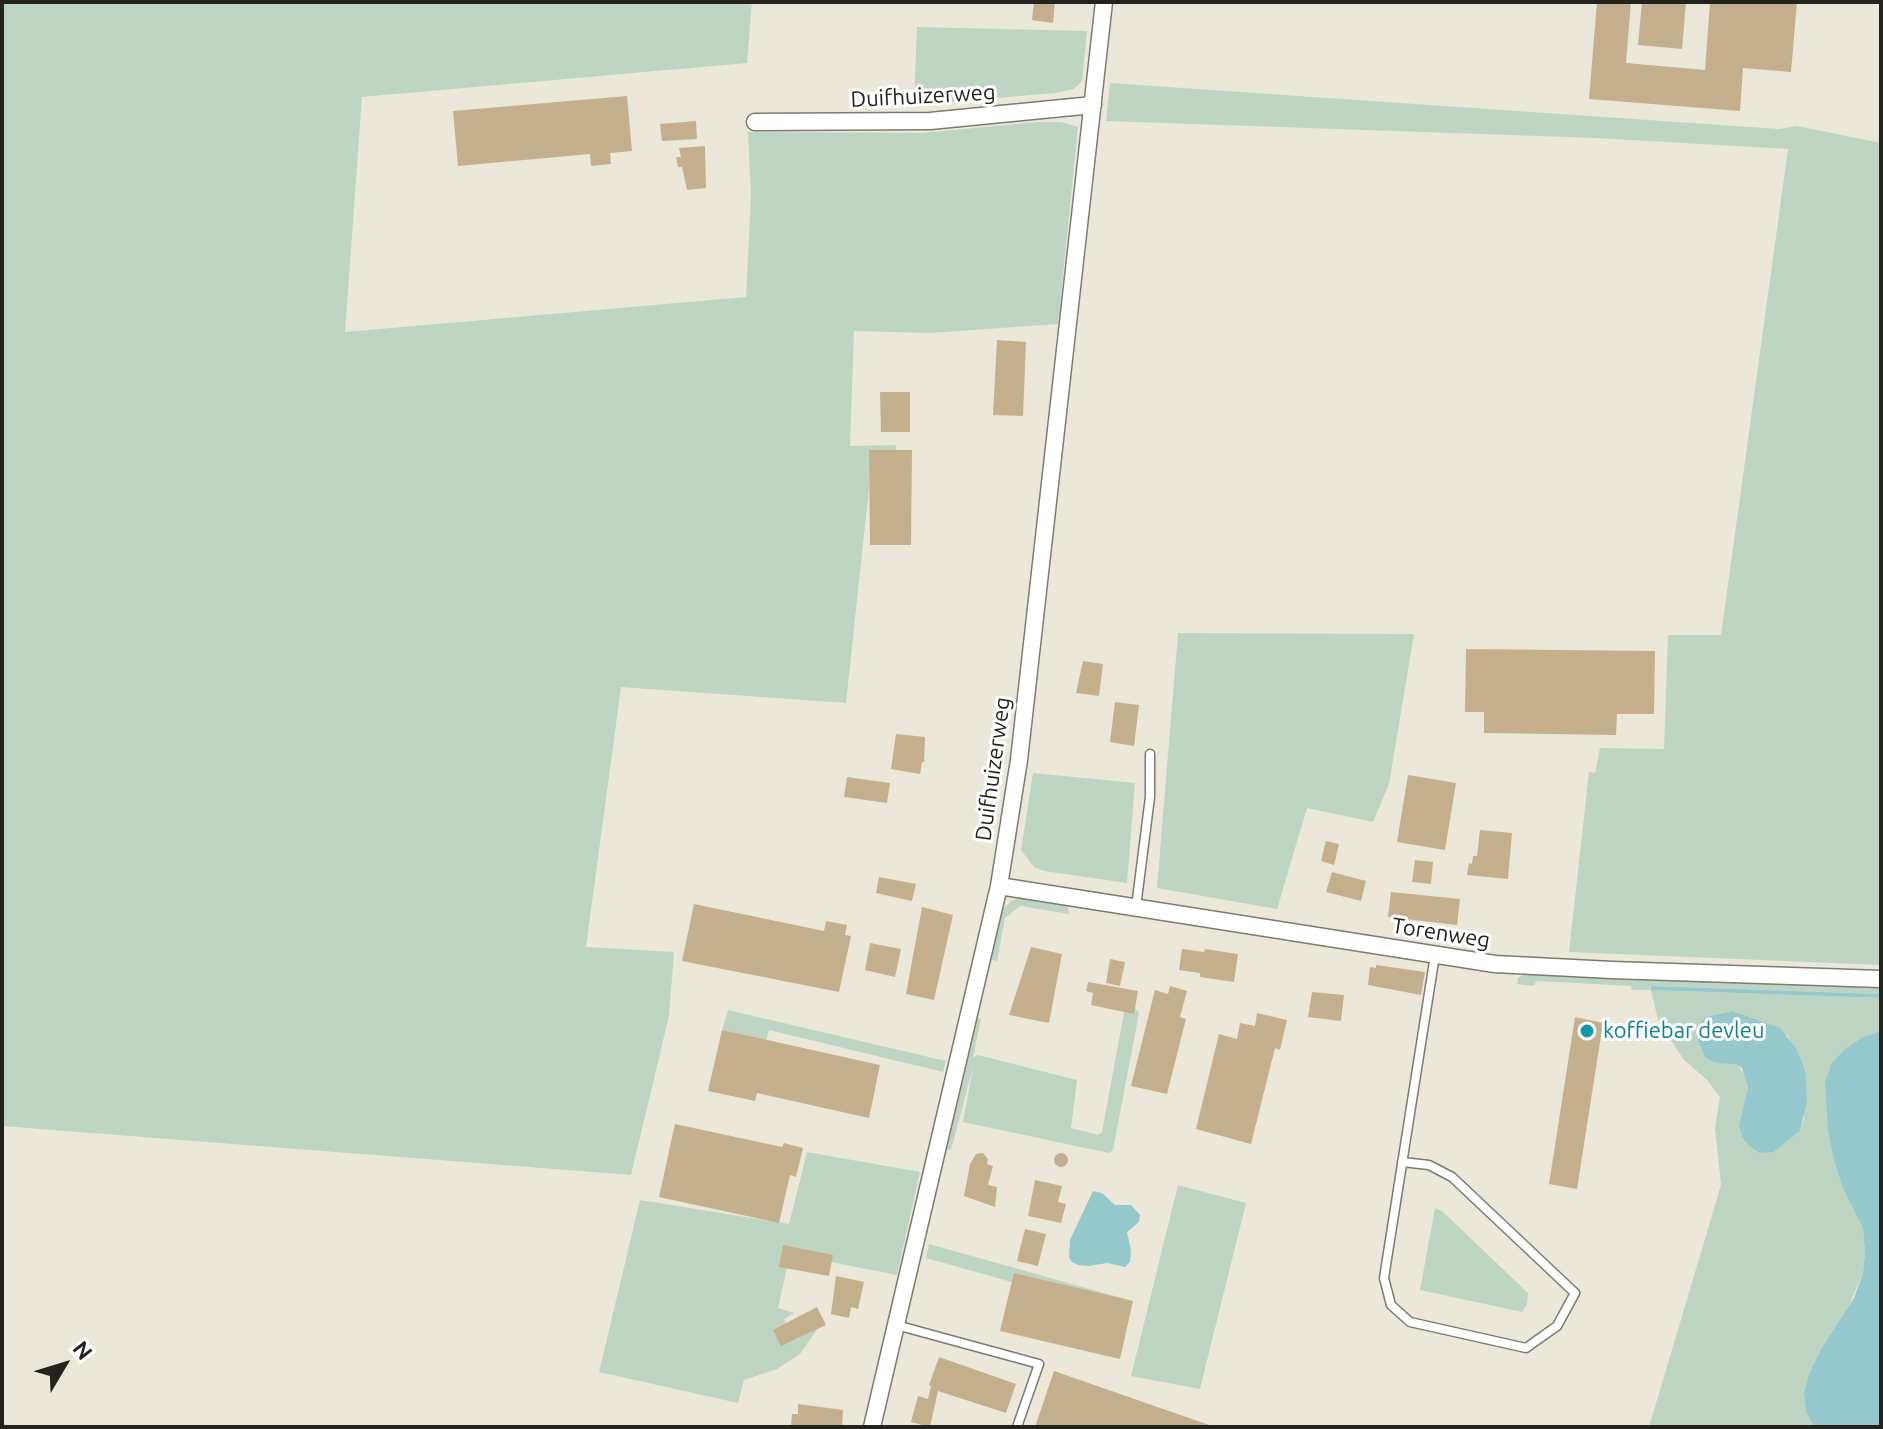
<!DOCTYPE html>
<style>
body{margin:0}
#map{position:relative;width:1883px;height:1429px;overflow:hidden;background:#ebe8da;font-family:Ubuntu,sans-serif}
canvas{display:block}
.frame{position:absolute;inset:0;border:4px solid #24221d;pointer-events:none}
.north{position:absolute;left:24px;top:1325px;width:80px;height:80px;-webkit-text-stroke:6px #fff;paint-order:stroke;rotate:52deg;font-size:22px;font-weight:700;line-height:32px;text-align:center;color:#24221d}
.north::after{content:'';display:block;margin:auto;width:28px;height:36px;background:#24221d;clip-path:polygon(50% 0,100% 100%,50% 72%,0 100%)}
</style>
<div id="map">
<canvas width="1883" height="1429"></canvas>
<div class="frame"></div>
<div class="north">N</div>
</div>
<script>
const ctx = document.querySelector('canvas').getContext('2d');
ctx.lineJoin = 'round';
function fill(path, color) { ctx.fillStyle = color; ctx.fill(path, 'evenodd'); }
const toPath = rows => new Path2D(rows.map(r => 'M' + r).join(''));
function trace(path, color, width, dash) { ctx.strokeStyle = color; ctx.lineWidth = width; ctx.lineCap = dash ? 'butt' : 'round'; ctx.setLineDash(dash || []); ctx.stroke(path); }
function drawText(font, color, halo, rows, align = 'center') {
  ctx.font = font + ' Ubuntu,sans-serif'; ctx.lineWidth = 6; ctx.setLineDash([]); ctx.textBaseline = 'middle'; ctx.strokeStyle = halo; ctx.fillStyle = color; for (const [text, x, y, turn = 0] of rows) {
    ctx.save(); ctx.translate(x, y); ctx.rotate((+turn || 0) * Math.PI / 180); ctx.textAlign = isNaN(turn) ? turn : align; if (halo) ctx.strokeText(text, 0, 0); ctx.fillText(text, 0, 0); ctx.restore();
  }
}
fill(toPath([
 [2,2,752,2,747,63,362,97,345,332,746,297,751,196,748,132,922,133,1037,122,1061,122,1078,127,1058,324,930,333,854,331,850,446,896,445,892,480,870,479,846,703,621,687,586,947,674,952,669,1016,631,1175,2,1126],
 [917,27,1087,31,1082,81,1074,89,1055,93,914,105],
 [1110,83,1779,129,1797,126,1881,143,1881,965,1569,952,1589,772,1595,773,1600,748,1664,749,1668,635,1721,635,1788,149,1596,138,1106,121],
 [1178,633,1414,634,1389,784,1373,822,1307,808,1277,909,1157,888],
 [1033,773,1135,783,1127,883,1044,871,1034,867,1021,850],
 [1023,897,1067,904,1069,914,1020,906,1005,918,997,961,989,959,1002,910,1011,901],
 [1528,972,1881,983,1881,994,1651,986,1650,988,1652,990,1881,998,1881,1031,1863,1037,1854,1209,1863,1228,1865,1252,1863,1273,1844,1317,1820,1351,1809,1374,1804,1393,1806,1412,1814,1427,1649,1427,1721,1185,1715,1128,1720,1097,1707,1080,1684,1060,1658,1020,1651,990,1632,990,1631,986,1536,981,1534,986,1517,984,1518,978],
 [1732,1011,1788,1036,1800,1058,1804,1118,1800,1131,1774,1152,1739,1125,1748,1087,1745,1076,1705,1017],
 [1125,1007,1135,1008,1139,1013,1113,1150,1109,1153,963,1122,973,1067,951,1150,944,1149,975,1020,978,1018,981,1019,973,1057,978,1055,1077,1080,1071,1128,1098,1135,1102,1132],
 [728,1010,946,1061,943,1072,769,1030,766,1041,722,1030],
 [807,1152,920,1172,897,1275,790,1254,778,1308,794,1313,784,1319,795,1340,818,1328,800,1354,777,1369,744,1380,738,1403,599,1372,640,1200,789,1224],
 [1178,1185,1246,1203,1200,1389,1131,1376],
 [1435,1208,1442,1211,1528,1293,1527,1304,1522,1312,1420,1290],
 [929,1244,1129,1300,1126,1314,926,1258]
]), '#bfd5c4');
fill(toPath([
 [1651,986,1881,994,1881,998,1651,990],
 [1732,1011,1780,1028,1796,1048,1805,1070,1807,1101,1800,1131,1774,1152,1760,1153,1750,1147,1742,1137,1739,1125,1748,1087,1742,1068,1736,1064,1716,1063,1706,1058,1698,1041,1697,1030,1705,1017],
 [1881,1031,1881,1427,1814,1427,1806,1412,1804,1393,1809,1374,1820,1351,1854,1298,1863,1273,1865,1252,1863,1228,1843,1188,1834,1160,1828,1129,1825,1082,1832,1063,1844,1050,1863,1037],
 [1093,1191,1102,1193,1115,1205,1131,1205,1140,1215,1139,1222,1127,1232,1131,1250,1130,1262,1125,1267,1107,1263,1089,1266,1078,1265,1072,1262,1069,1258,1070,1240]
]), '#96c9cd');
fill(toPath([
 [1034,2,1055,2,1053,23,1032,20],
 [1597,2,1631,2,1626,63,1705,70,1710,2,1797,2,1791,72,1743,68,1740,111,1589,99],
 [1642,2,1686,2,1682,49,1638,45],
 [627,96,632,151,610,153,611,164,591,166,590,154,458,166,453,111],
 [696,121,697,139,662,141,660,124],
 [705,146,706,188,687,190,682,167,678,167,676,157,681,157,679,148],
 [997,340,1026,342,1023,416,993,415],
 [880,392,910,392,910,432,881,432],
 [869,450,912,450,911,545,870,545],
 [1466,649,1655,651,1654,714,1617,714,1616,735,1484,733,1484,712,1465,712],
 [1083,661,1103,664,1099,696,1076,693],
 [1115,702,1139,705,1134,746,1110,742],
 [896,734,925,737,924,762,922,762,920,774,891,769],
 [1408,775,1456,783,1445,850,1397,842],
 [847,777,890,783,887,803,844,797],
 [1480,830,1512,833,1508,879,1467,875,1469,863,1472,864,1473,856,1477,856],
 [1326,841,1339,844,1334,865,1321,861],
 [1415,860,1433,862,1431,884,1412,882],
 [1332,872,1366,881,1361,901,1326,892],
 [879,877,916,884,912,901,876,893],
 [1391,892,1460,899,1457,925,1388,917],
 [694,904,824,931,826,921,847,925,845,935,851,936,839,992,682,961],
 [922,907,953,915,934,1000,906,994],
 [870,943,901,949,895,977,865,970],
 [1031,947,1062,954,1049,1023,1009,1015],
 [1182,949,1204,952,1205,949,1238,954,1234,982,1200,977,1200,973,1179,970],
 [1110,959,1125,962,1120,986,1106,983],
 [1376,965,1425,972,1421,995,1368,985,1370,967,1376,968],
 [1088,982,1138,991,1134,1014,1091,1005,1093,993,1086,991],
 [1170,986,1187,991,1180,1017,1186,1019,1167,1094,1131,1086,1155,990,1168,994],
 [1312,992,1344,995,1341,1021,1308,1017],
 [1257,1013,1287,1020,1280,1050,1275,1048,1251,1144,1196,1129,1219,1034,1237,1039,1240,1023,1255,1026],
 [1575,1017,1603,1023,1577,1189,1549,1184],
 [722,1030,880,1065,869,1118,757,1093,755,1101,708,1091],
 [675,1124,782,1147,784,1143,803,1148,796,1177,790,1175,779,1223,659,1197],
 '1054 1160a7 7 0 1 1 14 0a7 7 0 1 1-14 0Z',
 [983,1153,988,1159,987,1164,993,1166,988,1185,997,1187,995,1207,964,1196,970,1164,976,1154],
 [1035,1180,1062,1186,1058,1202,1066,1204,1061,1223,1028,1216],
 [1025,1229,1046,1234,1038,1266,1017,1261],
 [783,1245,833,1255,829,1276,779,1267],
 [1014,1273,1133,1301,1120,1359,1000,1331],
 [836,1276,864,1282,858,1309,851,1307,849,1318,831,1314],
 [817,1307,826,1325,781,1346,773,1330],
 [939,1357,1016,1384,1006,1413,938,1391,930,1427,911,1422,918,1396,928,1399,931,1386,929,1385],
 [1054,1371,1215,1427,1035,1427],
 [798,1404,843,1410,842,1427,791,1427,792,1414,798,1414]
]), '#c5b08e');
const service = toPath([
 [1136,907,1150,797,1150,754],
 [1402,1162,1429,1165,1452,1177,1575,1293,1557,1326,1526,1348,1410,1322,1391,1305,1384,1278,1435,955],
 [896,1325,1039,1364,1017,1427]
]);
const minor = toPath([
 [755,122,930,121,1093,105],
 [999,886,1495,964,1612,970,1881,979],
 [872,1427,999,886,1019,760,1104,2]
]);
trace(service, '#7d7a6e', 11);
trace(minor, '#7d7a6e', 19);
trace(service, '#fff', 8);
trace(minor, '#fff', 16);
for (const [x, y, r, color] of [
 [1587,1031,8,"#0f9aa8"]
]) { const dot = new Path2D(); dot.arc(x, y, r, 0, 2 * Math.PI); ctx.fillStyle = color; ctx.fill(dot); trace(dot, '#fff', 3); }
drawText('22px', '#24221d', '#fff', [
 ["Duifhuizerweg",923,96,-3],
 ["Duifhuizerweg",993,769,-82],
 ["Torenweg",1441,933,9]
]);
drawText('22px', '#0d838f', '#fff', [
 ["koffiebar devleu",1603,1031]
], 'left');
</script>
